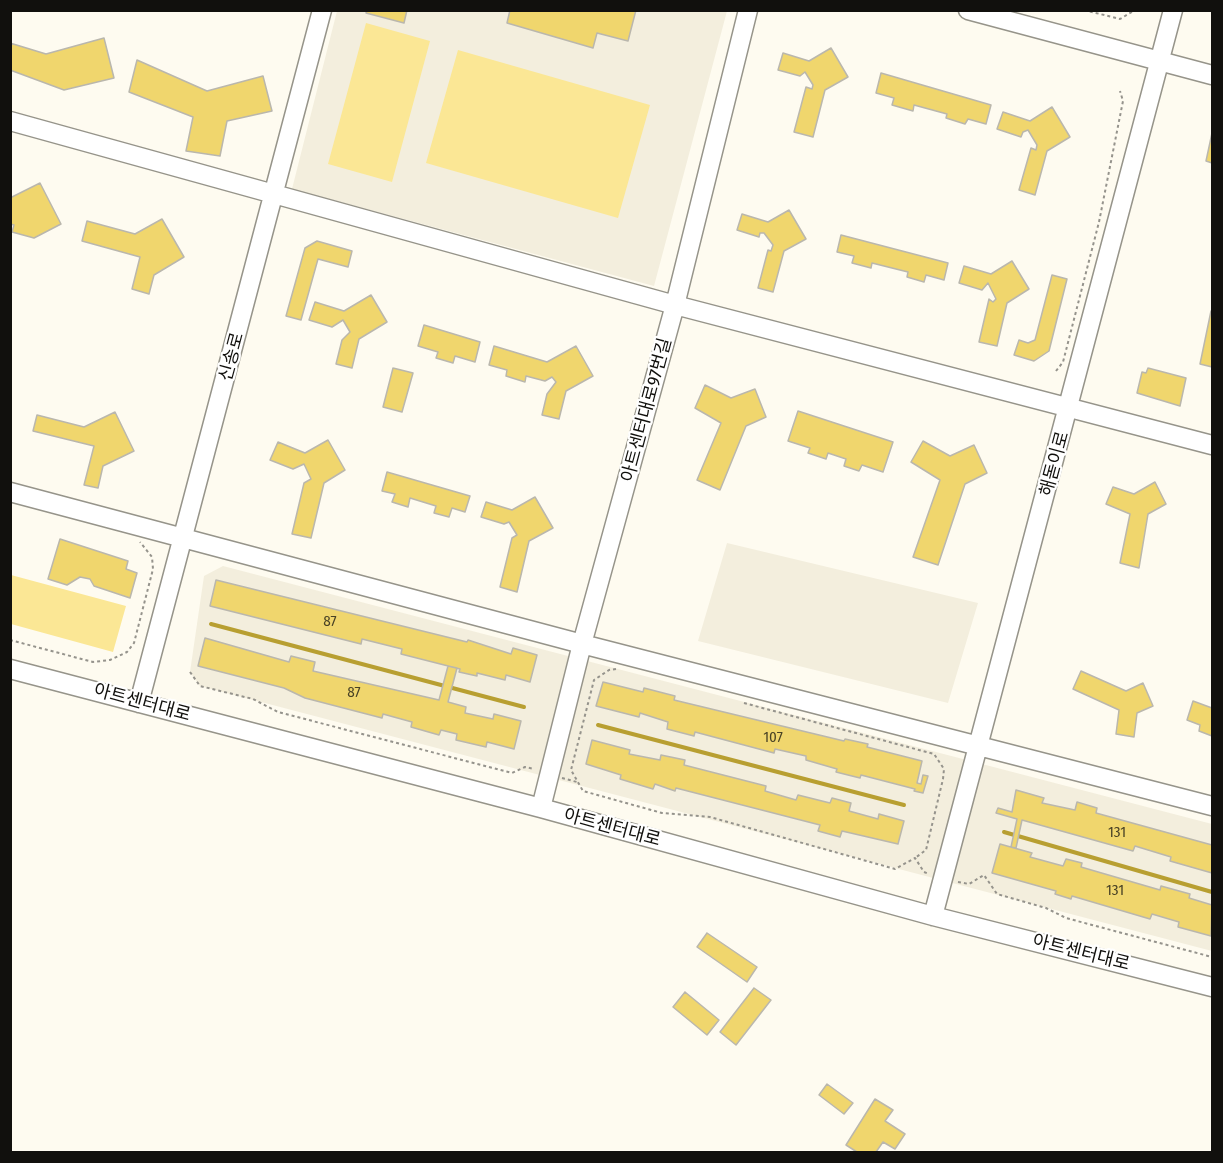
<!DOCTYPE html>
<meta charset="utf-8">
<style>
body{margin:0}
#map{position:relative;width:1223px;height:1163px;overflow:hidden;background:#fefbf0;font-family:"Fira Sans Condensed",sans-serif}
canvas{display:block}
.frame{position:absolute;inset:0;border:12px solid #11100d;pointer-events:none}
</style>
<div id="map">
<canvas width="1223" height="1163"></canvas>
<div class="frame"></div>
</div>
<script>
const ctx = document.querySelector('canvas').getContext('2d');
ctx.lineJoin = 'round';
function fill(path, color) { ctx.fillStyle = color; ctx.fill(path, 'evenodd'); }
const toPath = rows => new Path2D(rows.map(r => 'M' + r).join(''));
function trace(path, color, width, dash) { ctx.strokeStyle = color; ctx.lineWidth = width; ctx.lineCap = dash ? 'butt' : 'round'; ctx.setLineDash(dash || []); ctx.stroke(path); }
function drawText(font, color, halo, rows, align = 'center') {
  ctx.font = font + ' "Fira Sans Condensed","Noto Sans KR",sans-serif'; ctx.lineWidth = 4.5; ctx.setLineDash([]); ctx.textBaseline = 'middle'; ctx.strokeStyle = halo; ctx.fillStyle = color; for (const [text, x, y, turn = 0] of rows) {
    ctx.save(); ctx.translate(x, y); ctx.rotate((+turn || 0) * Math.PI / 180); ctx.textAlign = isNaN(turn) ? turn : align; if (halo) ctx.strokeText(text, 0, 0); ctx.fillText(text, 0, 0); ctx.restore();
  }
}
fill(toPath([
 [337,11,727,11,654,286,292,189],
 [727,543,978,603,948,703,698,641],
 [223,566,1212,824,1212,951,200,686,190,672,204,576]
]), '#f3eedd');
fill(toPath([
 [366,23,430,41,392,182,328,164],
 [458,50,650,105,618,218,426,163],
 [11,575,126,606,113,652,11,624]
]), '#fbe795');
trace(toPath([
 [211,624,524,707],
 [598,725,904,805],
 [1004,832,1212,892]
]), '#b89f31', 4);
const building = toPath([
 [367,10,407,10,404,23,366,13,367,10],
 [510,10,636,10,628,41,597,33,593,48,507,23,510,10],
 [104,38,114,78,64,90,10,70,10,43,46,54,104,38],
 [831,48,848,77,825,90,813,137,794,132,806,87,812,89,813,85,805,72,800,76,778,70,783,53,809,61,831,48],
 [137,60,207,91,263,76,272,111,227,121,220,156,186,151,193,117,129,92,137,60],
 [881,73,991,105,986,124,968,119,965,124,946,118,947,114,914,105,913,111,892,105,894,98,876,93,881,73],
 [1052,107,1070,137,1047,151,1035,195,1019,190,1031,148,1036,150,1037,145,1028,130,1023,132,1021,137,997,129,1003,112,1030,121,1052,107],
 [1212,133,1212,163,1206,161,1212,133],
 [40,183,61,224,34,238,12,232,14,225,10,224,10,198,40,183],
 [789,210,806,239,784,251,773,292,758,288,768,250,771,251,773,245,764,233,760,233,759,237,737,230,742,214,768,222,789,210],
 [162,219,184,257,154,275,149,294,132,289,140,257,82,241,87,221,135,234,162,219],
 [841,235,948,263,944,280,926,275,924,282,907,277,908,272,872,263,871,268,852,263,854,256,837,252,841,235],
 [317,241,352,251,348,267,318,259,301,320,286,316,305,248,317,241],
 [1012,261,1029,289,1007,303,997,346,979,342,989,299,993,302,996,299,988,283,982,290,959,283,964,266,991,274,1012,261],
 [1052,275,1067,279,1049,351,1034,361,1014,355,1019,340,1028,343,1035,340,1052,275],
 [371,295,387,322,359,339,352,368,336,364,342,340,350,332,343,320,332,327,309,320,315,302,344,311,371,295],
 [1211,311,1212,312,1212,367,1200,364,1211,311],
 [424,325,480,342,475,362,455,356,453,363,436,358,438,352,418,346,424,325],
 [494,346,547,362,576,346,593,376,566,391,559,419,542,415,547,394,556,382,552,377,545,381,526,376,525,382,506,376,507,370,489,365,494,346],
 [393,368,413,373,402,412,383,407,393,368],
 [1148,368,1186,378,1180,406,1137,393,1142,372,1146,373,1148,368],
 [705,385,731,398,755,389,766,417,746,426,720,490,697,480,721,423,695,408,705,385],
 [798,411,893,442,883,472,862,465,859,471,844,466,846,459,828,453,826,459,808,453,810,448,788,441,798,411],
 [115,412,134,451,103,466,98,488,84,485,94,446,33,431,37,415,84,427,115,412],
 [328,440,345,470,324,483,311,538,292,534,304,483,311,479,304,464,293,469,270,460,278,442,305,453,328,440],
 [923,441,950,456,974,445,987,473,965,484,938,565,913,557,940,480,911,462,923,441],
 [387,472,470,496,465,512,452,508,449,517,434,513,436,506,410,498,408,507,392,502,395,494,382,491,387,472],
 [1155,482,1166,504,1148,514,1139,568,1120,563,1130,514,1106,504,1113,487,1134,494,1155,482],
 [535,497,553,528,529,541,517,592,500,587,512,538,517,535,509,522,504,524,481,517,486,502,512,510,535,497],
 [60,539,128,561,126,569,137,573,130,598,94,586,90,579,80,577,67,585,48,579,60,539],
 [216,580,467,642,468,640,511,654,513,648,537,655,530,682,506,675,505,680,477,673,477,676,459,672,460,669,401,654,402,649,362,639,361,644,210,606,216,580],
 [205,638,289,662,291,656,315,662,313,671,439,700,448,666,457,668,448,702,466,707,465,713,493,719,494,714,521,721,514,749,487,742,486,747,456,740,457,734,441,730,439,735,411,727,412,722,383,714,382,718,305,698,284,688,198,666,205,638],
 [1081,671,1126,691,1143,683,1153,706,1137,713,1134,737,1116,734,1119,710,1073,689,1081,671],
 [603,682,643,692,644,688,675,696,674,700,844,741,845,739,868,744,867,747,922,761,917,783,921,784,923,775,928,776,923,793,914,791,915,789,861,775,860,778,836,772,837,769,806,760,806,756,775,749,774,753,695,732,694,736,667,729,668,722,640,713,639,717,596,706,603,682],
 [1193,701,1212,708,1212,736,1199,731,1200,725,1187,720,1193,701],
 [592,740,630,750,629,754,660,760,661,755,685,760,684,765,766,786,765,791,796,800,798,795,830,803,832,798,851,803,849,811,878,819,879,814,904,821,898,844,842,831,840,837,818,831,820,825,676,788,675,791,655,784,653,789,620,779,621,775,586,764,592,740],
 [1016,790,1044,798,1042,803,1075,810,1077,802,1097,808,1096,813,1212,845,1212,873,1170,861,1171,857,1135,846,1133,851,1022,820,1016,848,1011,847,1017,819,996,813,998,808,1012,812,1016,790],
 [1000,844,1032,853,1030,857,1063,866,1066,859,1082,863,1081,867,1160,890,1161,886,1190,894,1189,898,1212,905,1211,936,1178,927,1179,922,1152,914,1150,919,1072,896,1071,899,1055,894,1056,891,992,873,1000,844],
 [707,933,757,967,747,982,697,947,707,933],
 [754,988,771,1000,736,1045,720,1032,754,988],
 [685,992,719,1020,707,1035,673,1007,685,992],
 [827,1084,853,1103,844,1114,819,1095,827,1084],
 [875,1099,893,1110,885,1121,905,1134,895,1149,883,1142,876,1152,857,1152,846,1145,875,1099]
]);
fill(building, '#f0d66d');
trace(building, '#bab7ad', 1.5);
const minor = toPath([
 [968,10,1212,75],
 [10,121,675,305,1212,445],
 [10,492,582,644,1212,806],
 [10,669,541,808,933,916,1212,987],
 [139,703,322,10],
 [541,808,582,644,675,305,748,10],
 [933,916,1173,10]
]);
trace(minor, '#96948a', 21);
trace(toPath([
 [1084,10,1120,19,1135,10],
 [1056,371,1063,362,1099,222,1123,101,1120,91],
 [10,640,93,662,110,660,127,652,134,643,153,569,152,557,140,542],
 [616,669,609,670,594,680,571,770,583,791,662,813,710,817,895,869,915,858,924,872,929,874],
 [190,672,200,686,253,699,278,712,512,773,525,767,534,769],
 [744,703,934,754,944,769,943,779,926,850,915,858],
 [562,778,577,782],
 [958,882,969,884,984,875,997,894,1046,908,1066,918,1212,957]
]), '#95938c', 2, [3, 3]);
trace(minor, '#fff', 18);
drawText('15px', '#494225', null, [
 ["87",330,622],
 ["87",354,693],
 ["107",773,738],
 ["131",1117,833],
 ["131",1115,891]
]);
drawText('18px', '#11100d', '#fff', [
 ["신송로",232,357,-75],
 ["아트센터대로97번길",647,410,-75],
 ["해돋이로",1055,464,-75],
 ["아트센터대로",142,703,15],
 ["아트센터대로",612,828,15],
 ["아트센터대로",1081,953,14]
]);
</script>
